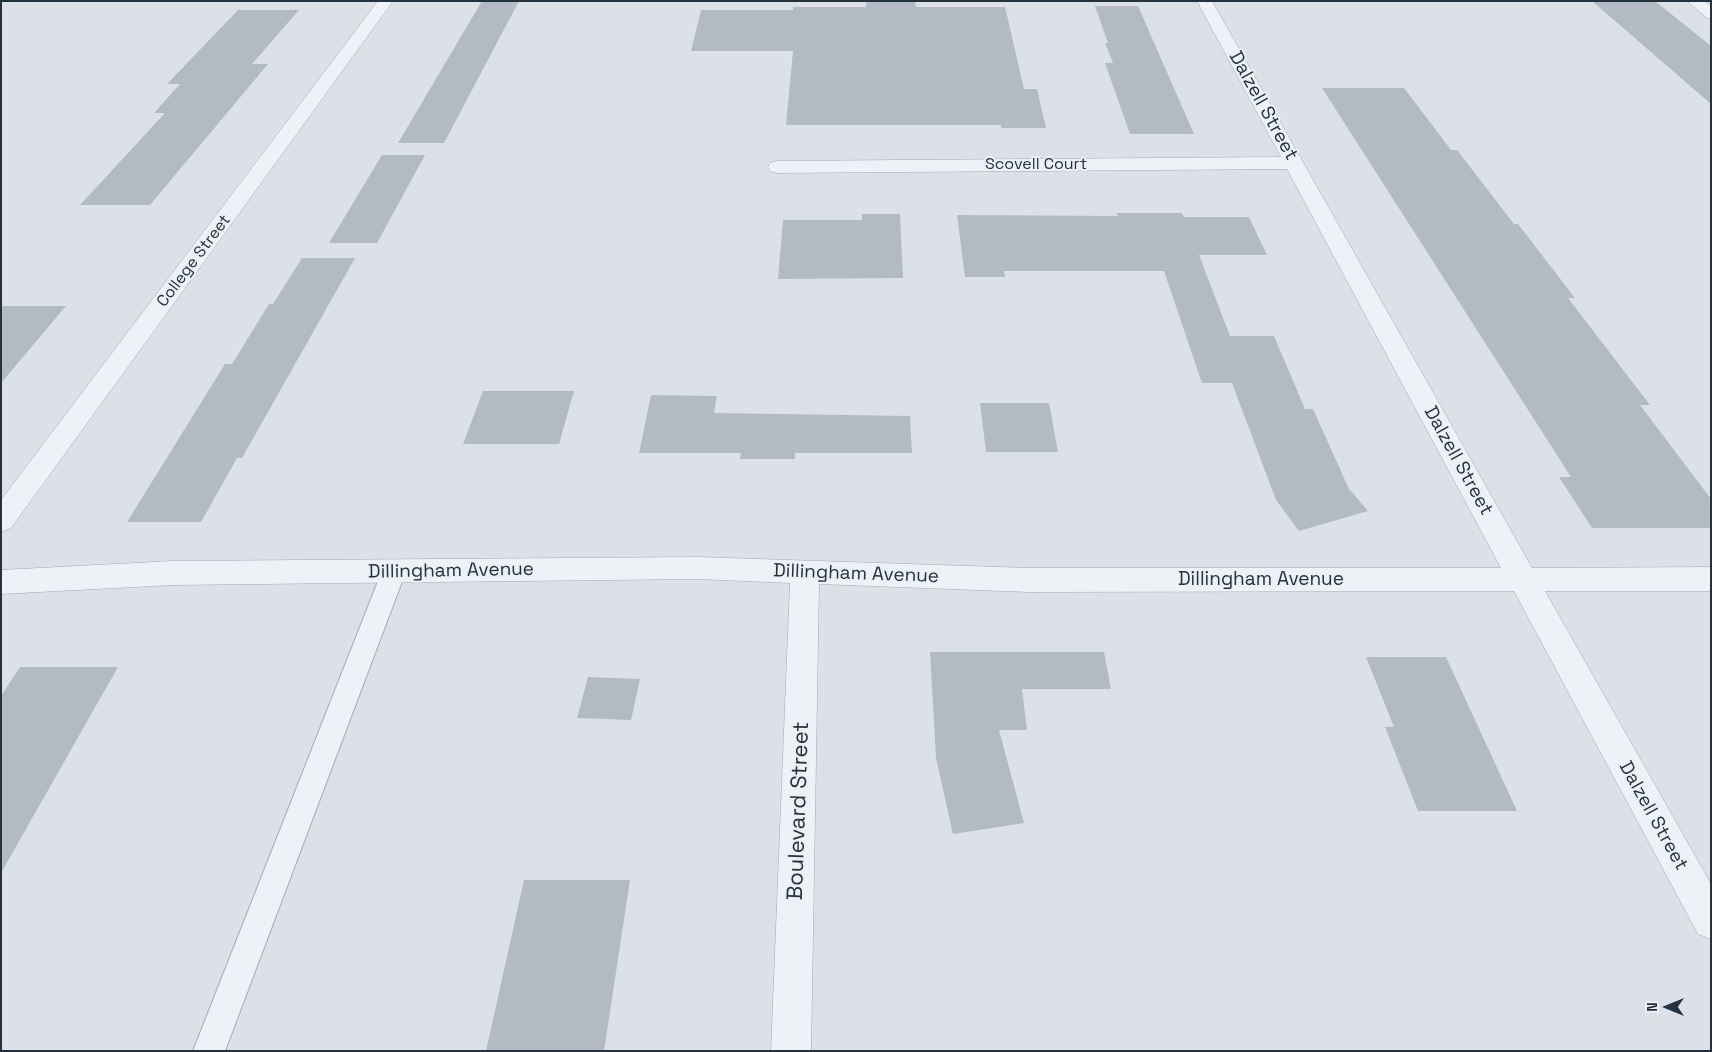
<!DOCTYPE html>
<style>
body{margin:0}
#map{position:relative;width:1712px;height:1052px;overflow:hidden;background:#dbe1e7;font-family:"Space Grotesk",sans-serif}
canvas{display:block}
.frame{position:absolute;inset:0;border:2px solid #24313e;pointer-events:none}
.north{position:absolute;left:1642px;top:982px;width:50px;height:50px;-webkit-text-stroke:4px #eaf0f5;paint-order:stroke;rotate:270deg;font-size:14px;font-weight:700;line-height:20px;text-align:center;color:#24313e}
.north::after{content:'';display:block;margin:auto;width:18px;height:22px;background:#24313e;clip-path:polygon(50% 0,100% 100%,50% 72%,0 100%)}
</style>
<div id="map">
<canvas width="1712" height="1052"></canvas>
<div class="frame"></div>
<div class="north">N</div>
</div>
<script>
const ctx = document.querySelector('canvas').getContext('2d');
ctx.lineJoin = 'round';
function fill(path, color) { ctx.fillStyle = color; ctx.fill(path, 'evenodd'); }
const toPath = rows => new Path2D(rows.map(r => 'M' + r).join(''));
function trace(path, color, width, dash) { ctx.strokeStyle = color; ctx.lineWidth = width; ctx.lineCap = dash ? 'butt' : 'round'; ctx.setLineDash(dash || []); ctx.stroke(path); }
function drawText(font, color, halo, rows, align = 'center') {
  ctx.font = font + ' "Space Grotesk",sans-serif'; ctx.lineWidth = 4; ctx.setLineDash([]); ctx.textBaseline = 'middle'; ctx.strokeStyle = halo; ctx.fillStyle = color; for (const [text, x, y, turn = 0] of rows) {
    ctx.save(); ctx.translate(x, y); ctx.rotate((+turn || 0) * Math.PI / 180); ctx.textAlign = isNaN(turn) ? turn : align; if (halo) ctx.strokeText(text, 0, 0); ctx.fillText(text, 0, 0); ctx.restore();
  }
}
fill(toPath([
 [482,1,519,1,444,143,398,143],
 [866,1,915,1,916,7,1005,7,1024,89,1037,89,1046,128,1001,128,1001,125,786,125,793,51,691,51,701,10,793,10,793,7,866,7],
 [1592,1,1655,1,1711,46,1711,104],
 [1095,6,1138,6,1194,134,1130,134,1105,63,1113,63,1105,43,1108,43],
 [238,10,299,10,252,64,268,64,150,205,80,205,165,113,154,113,180,84,167,84],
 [1322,88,1404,88,1451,150,1457,150,1514,224,1518,224,1575,298,1568,298,1650,405,1640,405,1711,499,1711,528,1592,528,1559,477,1571,477],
 [382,155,425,155,377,243,329,243],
 [1117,213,1182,213,1184,217,1249,217,1267,255,1199,255,1230,336,1274,336,1305,409,1313,409,1349,489,1368,511,1299,531,1276,500,1232,383,1202,383,1164,271,1004,271,1005,277,965,277,957,215,1118,216],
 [862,214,900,214,903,278,778,279,783,220,862,220],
 [302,258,355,258,242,458,237,458,201,522,127,522,225,364,232,364,269,304,273,304],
 [1,306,66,306,1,383],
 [483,391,574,391,559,444,463,444],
 [651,395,717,396,714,413,910,416,912,453,795,453,795,459,740,459,741,453,639,453],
 [980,403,1049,403,1058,452,986,452],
 [930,652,1104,652,1111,689,1022,689,1027,730,999,730,1024,823,953,834,936,758],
 [1366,657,1446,657,1517,811,1418,811,1385,727,1394,727],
 [20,667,118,667,1,873,1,696],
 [588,677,640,679,631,720,577,718],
 [524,880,630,880,604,1051,486,1051]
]), '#b2bbc4');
const lane = toPath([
 [394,562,402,564,406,571,225,1051,193,1051,382,571,386,564,394,562]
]);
const street = toPath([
 [378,1,393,1,11,528,1,532,1,500,378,1],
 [1197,1,1212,1,1532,568,1711,567,1711,591,1545,591,1711,884,1711,939,1698,934,1514,591,1029,592,819,584,811,1051,771,1051,790,583,698,579,173,585,1,594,1,570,173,561,698,557,1029,568,1501,568,1287,169,777,173,770,171,768,167,770,163,777,161,1281,157,1197,1],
 [1687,1,1704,1,1711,6,1711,19,1706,17,1687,1]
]);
trace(lane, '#a0a9b1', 2);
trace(street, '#a0a9b1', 1);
fill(lane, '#eef1f5');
fill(street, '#eef1f5');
drawText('16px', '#24313e', '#eaf0f5', [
 ["Scovell Court",1036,165],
 ["College Street",194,261,-53]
]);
drawText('19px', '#24313e', '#eaf0f5', [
 ["Dalzell Street",1263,106,61],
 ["Dalzell Street",1458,461,61],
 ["Dillingham Avenue",451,571,-1],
 ["Dillingham Avenue",856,574,2],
 ["Dillingham Avenue",1261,580],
 ["Dalzell Street",1653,816,61]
]);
drawText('22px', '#24313e', '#eaf0f5', [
 ["Boulevard Street",799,811,-88]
]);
</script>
